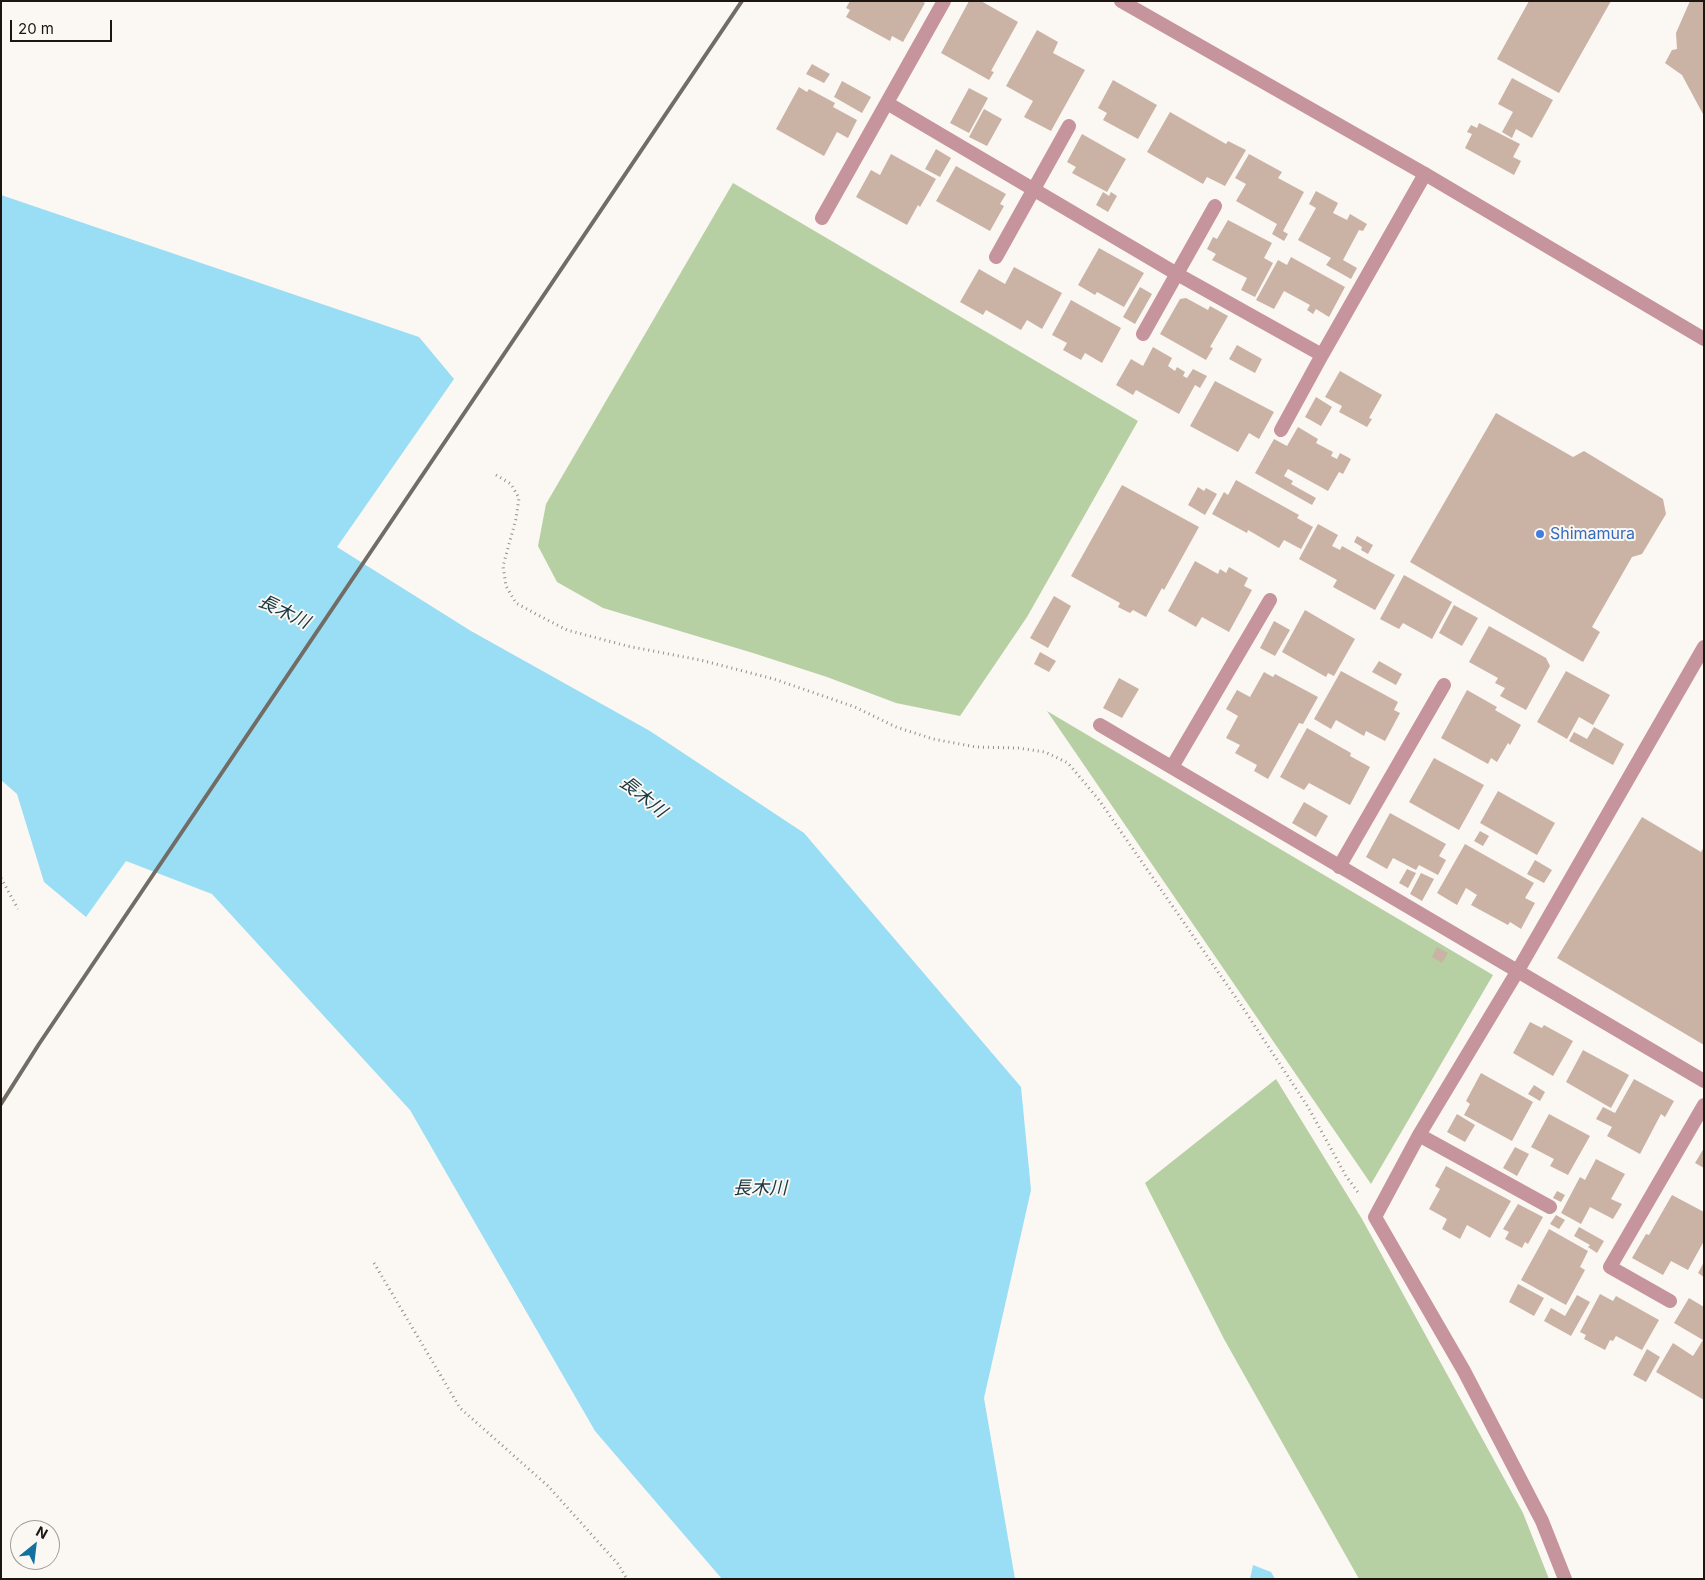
<!DOCTYPE html>
<meta charset="utf-8">
<style>
body{margin:0}
#map{position:relative;width:1705px;height:1580px;overflow:hidden;background:#fbf7f3;font-family:Inter,sans-serif}
canvas{display:block}
.frame{position:absolute;inset:0;border:2px solid #1d1510;pointer-events:none}
.north{position:absolute;left:10px;top:1520px;width:50px;height:50px;box-sizing:border-box;background:#fbf7f3;border:1px solid #a29d98;border-radius:50%;rotate:29deg;font-size:14px;font-weight:700;line-height:20px;text-align:center;color:#1d1510}
.north::after{content:'';display:block;margin:auto;width:18px;height:22px;background:#14709f;clip-path:polygon(50% 0,100% 100%,50% 72%,0 100%)}
.scale{position:absolute;left:10px;top:20px;width:102px;height:22px;box-sizing:border-box;border:2px solid #1d1510;border-top:0;padding-left:6px;font-size:15px;line-height:18px;white-space:nowrap;color:#1d1510;-webkit-text-stroke:4px #fbf7f3;paint-order:stroke}
</style>
<div id="map">
<canvas width="1705" height="1580"></canvas>
<div class="frame"></div>
<div class="north">N</div>
<div class="scale">20 m</div>
</div>
<script>
const ctx = document.querySelector('canvas').getContext('2d');
ctx.lineJoin = 'round';
function fill(path, color) { ctx.fillStyle = color; ctx.fill(path, 'evenodd'); }
const toPath = rows => new Path2D(rows.map(r => 'M' + r).join(''));
function trace(path, color, width, dash) { ctx.strokeStyle = color; ctx.lineWidth = width; ctx.lineCap = dash ? 'butt' : 'round'; ctx.setLineDash(dash || []); ctx.stroke(path); }
function drawText(font, color, halo, rows, align = 'center') {
  ctx.font = font + ' Inter,"Noto Sans JP",sans-serif'; ctx.lineWidth = 4; ctx.setLineDash([]); ctx.textBaseline = 'middle'; ctx.strokeStyle = halo; ctx.fillStyle = color; for (const [text, x, y, turn = 0] of rows) {
    ctx.save(); ctx.translate(x, y); ctx.rotate((+turn || 0) * Math.PI / 180); ctx.textAlign = isNaN(turn) ? turn : align; if (halo) ctx.strokeText(text, 0, 0); ctx.fillText(text, 0, 0); ctx.restore();
  }
}
fill(toPath([
 [733,183,1138,421,1027,617,960,716,896,703,827,677,753,653,603,608,557,582,538,546,546,504],
 [1047,711,1493,975,1371,1184],
 [1276,1079,1362,1219,1523,1513,1549,1579,1359,1579,1224,1339,1145,1183]
]), '#b7d0a3');
fill(toPath([
 [1,195,419,337,454,379,337,547,471,631,650,731,804,833,1021,1087,1031,1190,984,1398,1015,1579,722,1579,595,1431,410,1110,212,894,126,861,86,917,44,882,17,794,1,780],
 [1253,1565,1271,1572,1275,1579,1250,1579]
]), '#99def4');
fill(toPath([
 [850,1,922,1,925,3,903,42,892,36,890,41,846,17,850,10,846,8],
 [969,1,981,1,1018,22,991,71,994,72,989,80,941,53],
 [1529,1,1611,1,1559,93,1497,59],
 [1690,1,1704,1,1704,116,1682,75,1665,63,1672,50,1677,49,1676,33],
 [1037,30,1058,42,1053,53,1085,70,1051,131,1024,117,1033,101,1006,86],
 [812,64,830,74,824,83,806,74],
 [1512,78,1553,100,1532,138,1516,129,1512,138,1502,132,1513,112,1498,104],
 [1113,80,1157,105,1138,139,1103,120,1107,113,1098,108],
 [842,81,871,97,862,113,834,97],
 [799,87,807,92,809,89,835,103,833,107,857,120,848,138,837,132,824,156,776,129],
 [969,88,988,98,969,133,950,123],
 [984,109,1002,119,987,146,969,137],
 [1170,112,1226,144,1228,141,1246,150,1225,186,1207,177,1203,184,1147,152],
 [1479,123,1520,144,1513,157,1521,161,1514,175,1465,148,1472,134,1467,132,1471,125,1477,128],
 [1082,134,1126,159,1107,192,1072,173,1076,167,1067,162],
 [936,149,951,158,940,177,925,169],
 [891,154,936,179,920,207,918,205,907,225,856,197,871,170,880,175],
 [1249,154,1282,172,1278,178,1304,192,1283,231,1288,234,1284,241,1272,234,1277,224,1236,201,1246,184,1235,178],
 [956,166,1006,194,1000,204,1004,206,990,231,936,201],
 [1316,191,1338,203,1333,213,1347,220,1350,214,1367,224,1363,231,1359,230,1343,260,1357,268,1351,279,1326,265,1331,258,1298,240,1316,208,1309,204],
 [1103,192,1109,196,1111,192,1117,196,1108,212,1096,205],
 [1228,220,1272,243,1264,258,1273,263,1255,297,1241,290,1247,278,1212,260,1216,254,1207,249,1213,237,1217,239],
 [1099,248,1144,273,1124,307,1097,292,1095,295,1078,285],
 [1291,257,1345,287,1329,317,1316,309,1313,314,1307,310,1310,305,1284,291,1274,309,1256,300,1278,260,1287,265],
 [1014,267,1062,293,1042,329,1027,320,1021,330,986,310,983,315,960,302,979,269,1005,284],
 [1140,287,1152,294,1135,324,1123,317],
 [1186,298,1208,310,1210,306,1228,316,1210,347,1213,348,1206,360,1160,334,1180,299],
 [1071,300,1121,328,1102,363,1085,353,1081,360,1063,350,1067,343,1052,335],
 [1237,345,1262,359,1255,373,1229,359],
 [1153,347,1172,358,1168,366,1175,371,1177,367,1185,372,1183,376,1187,378,1193,369,1207,376,1200,388,1195,385,1179,414,1136,390,1133,395,1116,385,1131,359,1143,366],
 [1340,371,1382,395,1369,418,1372,419,1367,427,1339,412,1342,406,1325,397],
 [1215,381,1274,412,1259,439,1249,433,1238,452,1190,426],
 [1316,397,1332,407,1321,426,1305,417],
 [1496,413,1573,457,1584,451,1663,499,1666,514,1642,554,1632,557,1592,627,1600,632,1583,662,1410,562],
 [1298,427,1318,439,1316,443,1333,452,1331,456,1337,459,1340,453,1351,459,1343,474,1339,472,1328,491,1288,469,1284,476,1293,481,1291,484,1316,498,1312,505,1255,473,1274,439,1287,446],
 [1236,480,1299,515,1297,518,1313,527,1301,549,1284,540,1279,548,1248,530,1247,533,1212,514,1224,492,1228,495],
 [1122,485,1199,527,1164,590,1162,588,1146,617,1133,610,1130,613,1118,607,1120,603,1071,576],
 [1198,487,1204,491,1206,488,1217,494,1205,515,1188,505],
 [1318,524,1338,535,1332,546,1340,550,1342,546,1395,575,1375,610,1333,587,1337,580,1299,559],
 [1357,536,1373,545,1368,554,1361,550,1362,547,1354,542],
 [1195,561,1218,574,1220,569,1226,573,1229,567,1248,578,1244,586,1252,590,1229,632,1202,617,1196,627,1168,611],
 [1404,575,1452,602,1432,639,1403,623,1399,629,1380,619],
 [1054,596,1071,606,1048,648,1030,638],
 [1454,605,1478,618,1462,646,1439,633],
 [1305,610,1355,639,1334,676,1328,673,1326,677,1282,652],
 [1274,621,1290,630,1275,656,1260,648],
 [1489,626,1546,658,1550,666,1526,710,1500,696,1505,688,1495,683,1498,678,1469,662],
 [1040,652,1056,661,1049,672,1034,664],
 [1379,661,1402,674,1396,685,1372,672],
 [1341,671,1398,702,1394,710,1400,713,1385,741,1366,731,1364,736,1336,720,1331,729,1314,719],
 [1566,671,1610,695,1593,725,1579,717,1567,739,1537,722],
 [1264,672,1273,677,1275,674,1318,697,1303,724,1299,723,1268,779,1254,771,1257,765,1235,753,1240,745,1226,738,1238,716,1226,709,1237,690,1250,697],
 [1119,678,1139,689,1122,718,1103,708],
 [1467,690,1497,707,1495,710,1521,725,1510,745,1508,743,1497,762,1491,758,1488,764,1441,738],
 [1594,727,1624,744,1613,765,1569,741,1574,732,1587,739],
 [1307,728,1351,753,1350,756,1370,767,1350,805,1309,783,1304,790,1280,777],
 [1434,758,1484,785,1459,830,1409,802],
 [1498,791,1555,823,1537,855,1480,823],
 [1304,802,1328,816,1316,837,1292,823],
 [1390,813,1446,844,1439,856,1446,860,1438,875,1419,865,1416,870,1393,858,1387,869,1366,857],
 [1642,817,1701,852,1704,847,1704,1045,1557,958],
 [1480,831,1489,836,1483,846,1474,841],
 [1465,844,1534,883,1525,898,1535,903,1521,929,1510,922,1508,925,1471,905,1477,895,1466,888,1457,905,1437,893],
 [1535,860,1552,870,1544,883,1527,874],
 [1407,869,1416,873,1408,888,1399,883],
 [1421,873,1434,879,1422,901,1410,894],
 [1437,947,1448,953,1442,963,1432,957],
 [1530,1022,1542,1028,1544,1025,1573,1041,1553,1076,1513,1053],
 [1583,1050,1629,1075,1611,1108,1566,1082],
 [1481,1073,1533,1102,1512,1141,1464,1115,1470,1104,1466,1101],
 [1634,1079,1674,1101,1665,1117,1661,1114,1640,1154,1607,1136,1612,1127,1596,1119,1603,1107,1615,1113],
 [1534,1085,1545,1092,1540,1101,1528,1094],
 [1457,1114,1475,1125,1465,1142,1447,1132],
 [1549,1114,1590,1136,1568,1175,1550,1166,1554,1159,1531,1147],
 [1515,1147,1529,1154,1517,1176,1503,1168],
 [1704,1148,1704,1168,1695,1163],
 [1596,1159,1625,1174,1611,1199,1622,1204,1613,1219,1590,1207,1581,1224,1561,1213,1580,1177,1585,1180],
 [1446,1166,1511,1201,1490,1238,1467,1225,1460,1239,1442,1229,1447,1219,1429,1209,1440,1189,1435,1186],
 [1557,1191,1565,1195,1561,1202,1553,1198],
 [1672,1195,1704,1212,1704,1241,1688,1270,1671,1261,1663,1275,1632,1258,1646,1234,1649,1235],
 [1518,1204,1543,1217,1528,1244,1525,1242,1522,1248,1505,1239,1509,1232,1503,1229],
 [1556,1215,1565,1220,1559,1229,1550,1224],
 [1579,1227,1604,1241,1597,1253,1588,1247,1590,1245,1574,1236],
 [1549,1229,1588,1251,1580,1267,1585,1270,1566,1305,1521,1280],
 [1704,1262,1704,1277,1698,1273],
 [1518,1284,1544,1298,1534,1316,1509,1302],
 [1600,1294,1613,1301,1616,1296,1659,1320,1642,1350,1616,1336,1613,1341,1610,1340,1605,1350,1584,1339,1586,1335,1580,1332],
 [1577,1295,1590,1302,1571,1336,1544,1321,1551,1308,1565,1316],
 [1689,1298,1704,1307,1704,1400,1656,1372,1673,1343,1693,1356,1703,1340,1674,1323],
 [1647,1349,1660,1357,1646,1382,1633,1375]
]), '#cab3a4');
trace(toPath([
 [496,475,511,484,519,498,516,519,503,566,506,586,516,603,536,614,567,630,627,646,700,660,774,679,855,707,896,727,933,739,976,747,1018,748,1045,752,1068,763,1099,800,1243,1008,1308,1107,1346,1176,1360,1195],
 [1,878,18,909],
 [374,1263,460,1408,548,1486,618,1564,627,1579]
]), '#948e89', 3, [1, 4]);
trace(toPath([
 [887,103,1177,274,1322,355,1425,174],
 [822,218,944,1],
 [996,257,1069,126],
 [1143,334,1215,206],
 [1281,430,1322,355],
 [1100,725,1704,1081],
 [1172,767,1270,600],
 [1339,867,1444,685],
 [1419,1135,1550,1207],
 [1670,1301,1610,1267,1704,1105],
 [1565,1579,1542,1521,1464,1371,1375,1217,1419,1135,1517,972,1704,647]
]), '#c6949c', 14);
trace(toPath([
 [1121,1,1425,174,1704,339]
]), '#c6949c', 14);
trace(toPath([
 [1,1104,39,1044,742,1]
]), '#726c67', 4);
for (const [x, y, r, color] of [
 [1540,534,5,"#3f7fe0"]
]) { const dot = new Path2D(); dot.arc(x, y, r, 0, 2 * Math.PI); ctx.fillStyle = color; ctx.fill(dot); trace(dot, '#fbf7f3', 2); }
drawText('16px', '#366cbe', '#fbf7f3', [
 ["Shimamura",1550,534]
], 'left');
drawText('italic 18px', '#173842', '#fbf7f3', [
 ["長木川",284,612,26],
 ["長木川",643,797,39],
 ["長木川",760,1189]
]);
</script>
